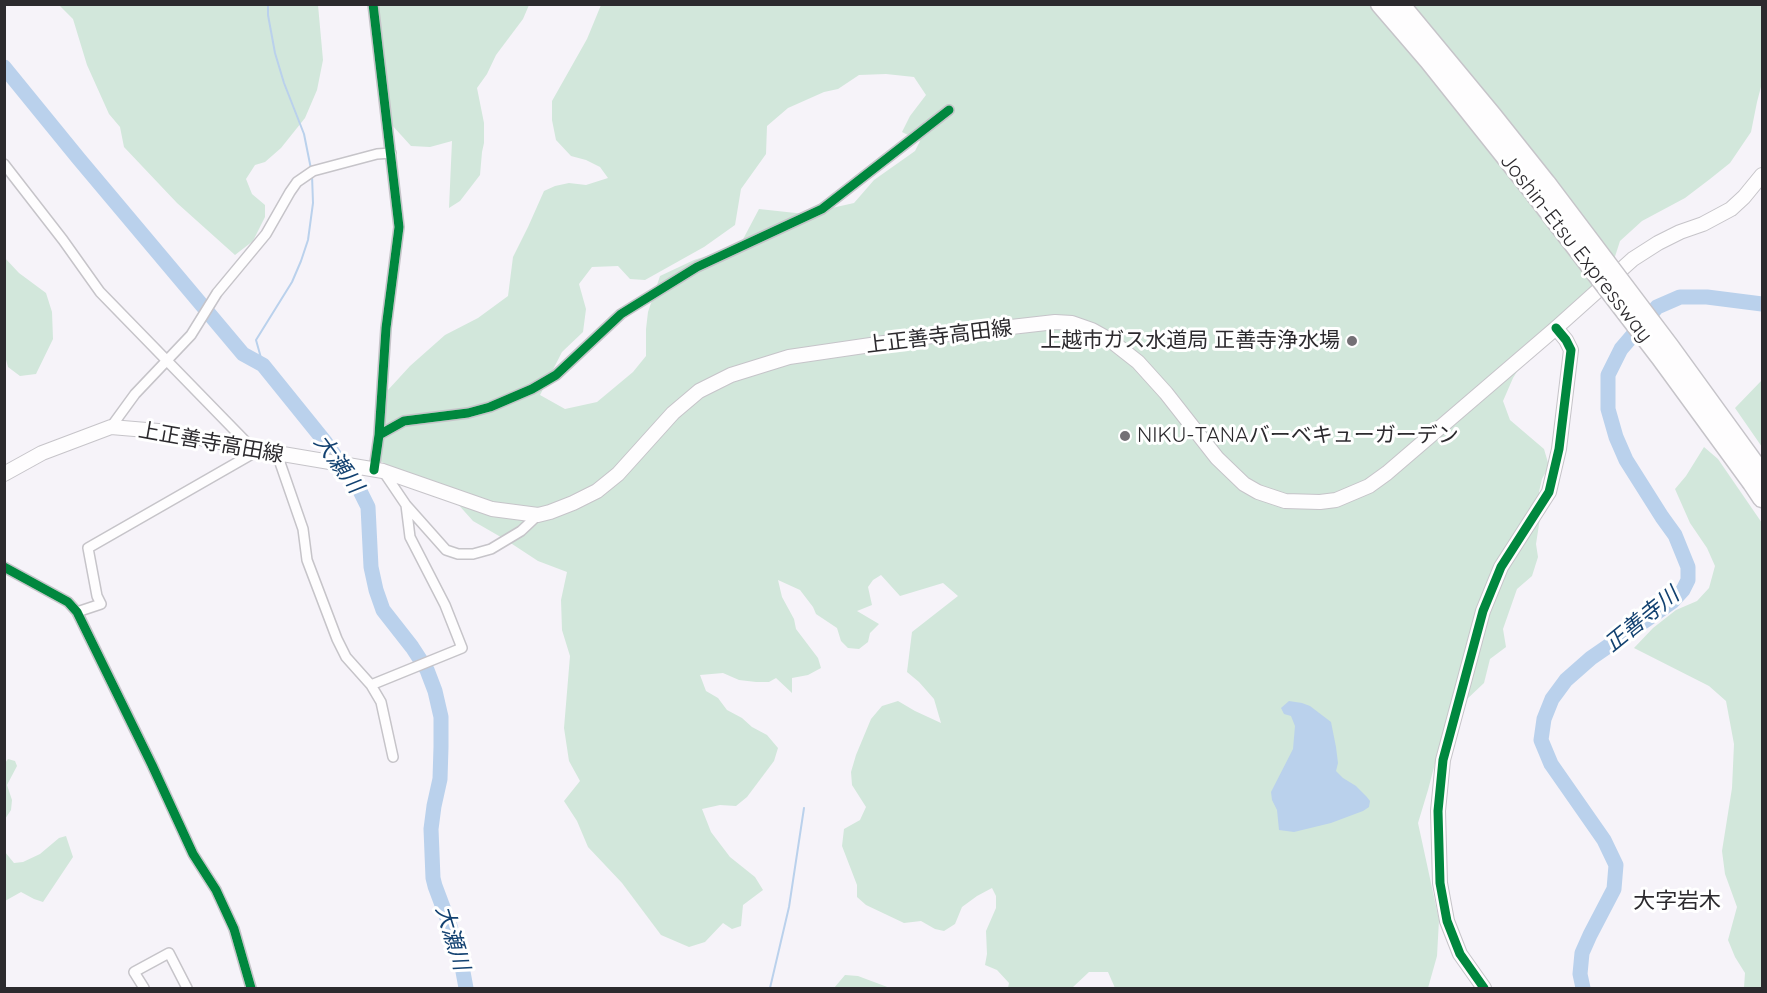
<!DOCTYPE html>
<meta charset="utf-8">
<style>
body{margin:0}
#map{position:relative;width:1767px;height:993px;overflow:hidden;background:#f6f3f9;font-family:Quicksand,sans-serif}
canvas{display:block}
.frame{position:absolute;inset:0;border:6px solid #2c2a2e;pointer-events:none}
</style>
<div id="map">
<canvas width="1767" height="993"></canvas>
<div class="frame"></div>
</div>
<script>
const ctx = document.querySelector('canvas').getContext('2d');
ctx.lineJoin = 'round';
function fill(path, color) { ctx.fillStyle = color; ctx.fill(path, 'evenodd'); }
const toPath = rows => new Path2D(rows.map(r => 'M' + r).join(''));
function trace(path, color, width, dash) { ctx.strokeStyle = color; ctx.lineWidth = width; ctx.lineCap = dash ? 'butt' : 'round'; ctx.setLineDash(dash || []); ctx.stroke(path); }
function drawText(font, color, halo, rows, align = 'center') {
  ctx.font = font + ' Quicksand,"Noto Sans JP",sans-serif'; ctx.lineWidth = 6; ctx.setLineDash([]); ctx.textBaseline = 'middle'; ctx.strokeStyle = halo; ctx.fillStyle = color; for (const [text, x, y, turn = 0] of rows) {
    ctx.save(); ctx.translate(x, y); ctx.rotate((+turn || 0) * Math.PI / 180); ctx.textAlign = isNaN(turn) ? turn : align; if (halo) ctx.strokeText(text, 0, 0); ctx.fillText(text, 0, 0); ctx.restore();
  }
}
fill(toPath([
 [59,5,318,5,323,60,317,90,305,118,281,148,265,162,255,165,246,179,252,194,265,205,265,217,253,241,235,255,177,203,124,147,120,127,109,114,87,65,73,19],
 [377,5,529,5,523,19,496,55,487,74,477,88,484,123,484,143,482,152,480,175,460,201,449,208,452,141,430,147,411,146,391,124,388,89],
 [601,5,1762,5,1762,83,1757,102,1751,132,1730,163,1710,179,1685,198,1642,221,1620,241,1610,272,1525,359,1513,378,1503,401,1510,420,1544,449,1549,466,1542,479,1539,492,1540,518,1536,544,1538,557,1532,576,1517,589,1503,629,1506,647,1490,659,1484,683,1447,718,1428,790,1418,823,1439,920,1437,956,1428,988,1115,988,1108,972,1089,972,1072,988,1008,988,1009,983,997,970,985,965,987,954,986,931,996,908,996,896,992,888,977,896,962,907,955,924,944,931,935,929,921,921,904,923,866,905,857,897,857,885,842,846,844,829,860,820,866,807,852,785,851,772,856,755,871,719,882,706,898,701,915,711,941,723,934,699,919,682,907,672,912,632,958,596,943,583,900,596,881,575,873,580,868,587,872,605,857,611,879,624,870,633,868,642,859,649,848,648,841,641,837,628,816,614,813,607,800,590,778,580,782,597,794,619,796,629,818,658,821,668,808,675,792,678,792,693,776,678,769,682,756,682,739,680,723,673,700,675,706,691,718,698,727,710,742,718,752,727,767,735,778,748,774,761,747,797,736,806,720,805,702,809,711,832,730,857,755,877,763,890,743,905,741,926,732,929,723,923,705,942,689,947,661,935,622,883,588,847,577,821,564,801,580,781,569,761,564,728,570,656,562,630,561,600,567,572,538,561,506,540,473,521,456,502,380,461,388,390,410,366,445,335,478,318,508,296,513,257,528,227,544,191,555,186,569,183,586,185,608,178,600,167,586,160,571,156,556,140,552,120,552,101,587,39],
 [886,74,914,77,926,95,910,116,902,132,920,141,915,151,874,180,854,203,805,214,759,209,740,245,694,260,660,276,648,312,646,329,646,356,633,372,597,402,565,409,540,395,562,352,583,332,586,309,579,284,592,267,618,266,630,279,645,280,704,247,735,225,741,189,766,154,767,126,788,108,824,92,838,89,859,75],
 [4,257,19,273,46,293,52,312,53,339,36,374,20,376,8,367,5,356],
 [1762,380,1762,447,1735,408],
 [1704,447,1718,459,1762,523,1762,988,1744,988,1745,973,1735,957,1728,940,1737,907,1725,874,1722,851,1732,788,1734,744,1726,701,1709,686,1634,648,1653,628,1676,610,1697,601,1709,588,1715,566,1707,548,1690,523,1675,489,1686,476],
 [8,759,15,761,17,766,7,785,12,800,11,810,5,819,5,763],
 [66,836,73,857,43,902,34,899,21,892,5,901,5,852,14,863,23,862,40,854,59,838],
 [845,975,858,976,890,988,834,988]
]), '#d2e7db');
fill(toPath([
 [1289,701,1302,703,1310,706,1331,722,1336,747,1338,763,1336,771,1343,778,1356,786,1366,796,1370,801,1369,807,1363,811,1331,823,1294,832,1279,830,1277,810,1272,800,1271,792,1293,749,1295,726,1291,716,1284,714,1281,708]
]), '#bad1ec');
trace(toPath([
 [268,4,268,15,275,53,284,83,304,134,311,169],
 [263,365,256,340,292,282,301,261,308,240,313,203,312,175],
 [770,988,789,907,804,808]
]), '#bad1ec', 2);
trace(toPath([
 [4,67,79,159,243,354,263,365,326,443,359,489,368,507,371,567,376,590,383,610,412,647,427,670,435,691,441,717,441,747,440,779,434,806,431,829,433,878,435,886,450,926,461,961,466,988],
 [1583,988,1580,974,1582,953,1590,935,1614,889,1616,865,1604,840,1551,764,1541,740,1544,719,1552,699,1566,680,1591,658,1646,620,1673,601,1683,590,1688,580,1688,567,1675,535,1662,517,1626,460,1616,437,1608,409,1608,375,1621,349,1657,307,1680,297,1707,297,1762,304]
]), '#bad1ec', 15);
const street = toPath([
 [373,4,399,227,386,328,379,435,374,470],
 [4,164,63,240,100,292,251,447],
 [111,427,135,394,191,335,217,293,266,234,290,192,297,182,313,171,377,154,391,153],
 [379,435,404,421,468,413,490,407,532,389,556,375,621,314,697,267,822,209,949,110],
 [277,454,303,529,307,560,337,639,346,657,371,685,381,702,393,757],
 [383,471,406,505,446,550,458,554,473,554,491,549,521,531,538,515],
 [4,567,68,602,77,612,152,765,193,854,216,890,234,929,251,988],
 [77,612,101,604,97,596,88,548,259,450],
 [371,685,462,648,445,605,410,537,406,505],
 [144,988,134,972,169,953,187,988]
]);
const secondary = toPath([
 [4,474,42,453,111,427,170,432,259,450,383,471,492,509,538,515,550,512,573,503,597,491,618,474,673,413,699,391,731,375,789,357,932,336,1055,322,1072,323,1092,330,1110,340,1138,362,1166,393,1217,458,1244,484,1258,492,1285,501,1320,502,1336,500,1369,486,1387,473,1556,328,1633,259,1658,243,1680,232,1703,224,1731,209,1744,197,1762,175],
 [1484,988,1460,954,1447,921,1440,883,1438,811,1443,760,1483,611,1501,567,1549,492,1559,449,1571,350,1566,340,1556,328]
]);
const highway = toPath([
 [1380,4,1429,61,1535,194],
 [1400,4,1492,115,1547,184],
 [1752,483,1762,498]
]);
trace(street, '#c6c4c9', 12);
trace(secondary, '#c6c4c9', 16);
trace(highway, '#c6c4c9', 21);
trace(street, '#fefdfe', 9);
trace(secondary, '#fefdfe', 14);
trace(highway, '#fefdfe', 18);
const highwayBridge = toPath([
 [1547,184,1670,347,1762,474],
 [1535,194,1660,357,1752,483]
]);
trace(highwayBridge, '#c6c4c9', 21, []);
trace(highwayBridge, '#fefdfe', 18);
trace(toPath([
 [373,4,399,227,386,328,379,435,374,470],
 [379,435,404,421,468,413,490,407,532,389,556,375,621,314,697,267,822,209,949,110],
 [4,567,68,602,77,612,152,765,193,854,216,890,234,929,251,988],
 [1484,988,1460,954,1447,921,1440,883,1438,811,1443,760,1483,611,1501,567,1549,492,1559,449,1571,350,1566,340,1556,328]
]), '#00873e', 9);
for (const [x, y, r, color] of [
 [1352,341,6,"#737075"],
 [1125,436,6,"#737075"]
]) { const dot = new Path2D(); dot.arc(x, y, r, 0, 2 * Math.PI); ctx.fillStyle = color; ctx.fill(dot); trace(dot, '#fff', 2); }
drawText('21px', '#2c2a2e', '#fff', [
 ["Joshin-Etsu Expressway",1576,248,52],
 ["上正善寺高田線",939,337,-7],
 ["上正善寺高田線",211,443,10]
]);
drawText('21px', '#2c2a2e', '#fff', [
 ["上越市ガス水道局 正善寺浄水場",1340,341],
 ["NIKU-TANAバーベキューガーデン",1137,436,"left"]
], 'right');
drawText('italic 22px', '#134271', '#fff', [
 ["大瀬川",338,464,54],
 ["正善寺川",1642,620,-39],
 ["大瀬川",452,938,73]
]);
drawText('22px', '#2c2a2e', '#fff', [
 ["大字岩木",1677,901]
]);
</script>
